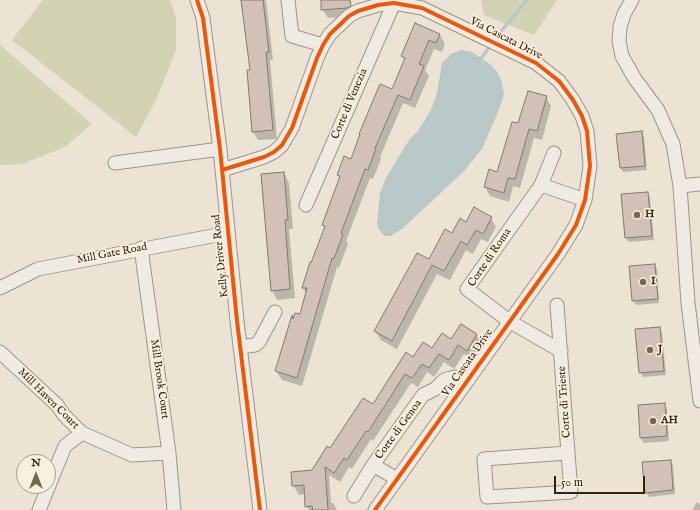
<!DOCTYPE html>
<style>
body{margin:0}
#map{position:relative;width:700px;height:510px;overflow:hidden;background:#ece3d4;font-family:"IM FELL English",serif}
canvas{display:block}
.north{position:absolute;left:16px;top:454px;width:40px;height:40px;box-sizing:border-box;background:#f9efdd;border:1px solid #aa9d8d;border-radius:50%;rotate:0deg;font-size:11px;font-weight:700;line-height:16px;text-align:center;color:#342214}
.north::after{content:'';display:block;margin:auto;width:14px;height:18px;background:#746657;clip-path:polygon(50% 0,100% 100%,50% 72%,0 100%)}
.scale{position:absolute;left:554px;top:476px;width:91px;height:18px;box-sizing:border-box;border:2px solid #342214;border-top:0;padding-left:5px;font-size:12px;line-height:14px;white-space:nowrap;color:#342214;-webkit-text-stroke:3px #f9efdd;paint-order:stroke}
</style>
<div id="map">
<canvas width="700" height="510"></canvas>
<div class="north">N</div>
<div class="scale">50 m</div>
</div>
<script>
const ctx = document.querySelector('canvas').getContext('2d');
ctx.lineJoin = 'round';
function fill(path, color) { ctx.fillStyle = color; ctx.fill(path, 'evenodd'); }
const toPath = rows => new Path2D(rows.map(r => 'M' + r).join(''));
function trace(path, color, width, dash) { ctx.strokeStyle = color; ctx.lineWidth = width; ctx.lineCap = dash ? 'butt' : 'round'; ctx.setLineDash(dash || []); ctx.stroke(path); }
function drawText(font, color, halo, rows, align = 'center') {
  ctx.font = font + ' "IM FELL English",serif'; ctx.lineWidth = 3.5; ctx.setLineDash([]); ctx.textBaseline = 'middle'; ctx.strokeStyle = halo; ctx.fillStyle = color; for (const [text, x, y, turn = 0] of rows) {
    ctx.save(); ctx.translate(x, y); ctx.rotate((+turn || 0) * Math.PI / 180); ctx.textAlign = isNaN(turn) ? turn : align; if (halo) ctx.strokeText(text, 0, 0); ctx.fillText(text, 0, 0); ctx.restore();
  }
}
fill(toPath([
 [43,0,170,0,176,17,176,50,156,100,136,137,12,40],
 [481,0,557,0,534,35,484,15],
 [0,45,92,124,65,147,22,164,0,165]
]), '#d3d2b2');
fill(toPath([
 [461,50,472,52,491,65,498,73,501,80,504,92,503,98,498,112,482,149,464,171,402,229,390,236,385,236,379,230,377,224,380,193,386,178,409,140,418,131,431,110,437,93,442,63,451,54]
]), '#b8c8c6');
fill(toPath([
 [242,0,266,0,273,60,270,60,277,139,258,140,253,132,251,71],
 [322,0,347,0,348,17,328,18,322,9],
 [415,24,440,35,445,44,442,52,434,49,425,70,429,76,415,108,403,103,380,157,381,159,373,179,370,178,346,241,348,244,339,268,337,267,302,386,282,380,276,371,293,321,300,315,307,294,303,288,325,229,323,225,340,179,338,175,344,157,352,160,392,90,405,61,402,56],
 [546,97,551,106,542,140,534,138,520,188,513,186,509,202,490,196,485,187,498,173,519,125],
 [641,132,644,137,647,170,623,172,621,168],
 [284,173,289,183,293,229,289,229,295,298,277,300,272,290],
 [648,193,650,198,654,240,629,242,626,238,622,195],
 [491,218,496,227,488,242,481,239,473,254,466,250,450,280,437,274,397,349,381,340,375,331,429,261,453,234],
 [654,265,657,269,659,303,636,305,633,300],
 [461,325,477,335,482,344,472,359,464,354,454,369,444,362,434,377,427,372,418,387,411,383,373,441,371,439,352,469,349,467,340,482,329,475,331,503,333,503,337,510,309,510,306,506,305,494,299,495,293,485,312,471,330,449,373,405,414,358,452,340],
 [659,328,662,332,666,375,643,377,640,372],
 [664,404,667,409,669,441,644,443,641,438,639,406],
 [670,461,673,465,675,494,649,497,646,492],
 [697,502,700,505,700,510,692,510]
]), '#0003');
trace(toPath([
 [494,40,527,0],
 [479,61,491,45]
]), '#b8c8c6', 3.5);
const building = toPath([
 [241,0,263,0,269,52,266,52,273,130,252,132,247,70,250,70,241,0],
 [321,0,350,0,351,6,347,8,321,10,321,0],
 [415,23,440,34,436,43,429,40,419,64,424,66,410,100,398,95,375,148,376,149,368,170,365,169,341,233,343,234,334,259,332,258,297,378,275,371,292,315,293,319,295,313,300,314,307,288,302,288,310,262,311,263,325,226,322,225,340,176,337,175,344,156,351,159,360,134,359,134,380,84,392,89,405,58,401,56,415,23],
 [528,91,547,96,537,131,529,129,515,179,508,178,504,193,484,187,489,169,497,172,512,122,518,123,528,91],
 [642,131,645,166,620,168,616,134,642,131],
 [284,172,288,220,285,220,290,289,271,291,261,174,284,172],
 [648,192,652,236,625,238,621,194,648,192],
 [474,207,492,217,483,234,476,230,467,245,461,241,444,271,432,265,392,341,374,331,417,253,429,259,445,229,452,233,460,218,466,222,474,207],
 [655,264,658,299,632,301,629,266,655,264],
 [461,324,477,334,467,351,458,345,449,360,439,354,429,368,422,364,412,378,405,374,368,432,366,431,347,460,344,458,334,473,325,467,328,510,313,510,312,506,305,507,304,485,292,486,291,472,312,470,327,446,330,448,363,398,373,404,406,352,413,357,423,342,432,348,442,333,451,339,461,324],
 [660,327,664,371,639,373,635,329,660,327],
 [665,403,667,436,640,438,638,405,665,403],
 [671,460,673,490,645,493,642,462,671,460]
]);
fill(building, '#d2c1b6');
trace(building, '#817970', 1);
const minor = toPath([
 [197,0,203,18,220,149,237,321,260,510],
 [288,0,292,36,323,45],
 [632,0,624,14,620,27,619,41,622,56,635,79,658,110,673,144,680,186,688,303,700,401],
 [554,153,541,185,467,289,509,321,561,351],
 [115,163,220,149],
 [222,170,264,157,274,152,282,145,292,128,317,58,323,45,330,34,349,16,358,11,378,5,394,3,422,8,536,63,559,81,573,100,582,116,587,131,590,166,585,200,576,225,558,254,375,510],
 [541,185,585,200],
 [680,186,700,184],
 [306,205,394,3],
 [141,248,169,453,174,510],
 [0,288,38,269,228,233],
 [557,305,568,453],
 [240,347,255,345,259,342,275,312],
 [0,352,57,405,64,415,82,433,132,455,169,453],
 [568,453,571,492,487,497,484,459,568,453],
 [397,479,373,465,423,395,435,389,444,380,450,378,455,377,465,383],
 [354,496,373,465],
 [39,510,65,446,82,433]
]);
trace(minor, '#9b948a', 15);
trace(minor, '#efebe3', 13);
trace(toPath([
 [197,0,203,18,220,149,237,321,260,510],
 [222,170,264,157,274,152,282,145,292,128,317,58,323,45,330,34,349,16,358,11,378,5,394,3,422,8,536,63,559,81,573,100,582,116,587,131,590,166,585,200,576,225,558,254,375,510]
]), '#e8590c', 4);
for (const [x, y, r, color] of [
 [637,215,4,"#746657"],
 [643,282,4,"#746657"],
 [650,350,4,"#746657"],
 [653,421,4,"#746657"]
]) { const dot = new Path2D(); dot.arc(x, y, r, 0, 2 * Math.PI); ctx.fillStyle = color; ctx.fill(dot); trace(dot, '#f9efdd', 1.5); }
drawText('11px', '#342214', '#f9efdd', [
 ["Via Cascata Drive",506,39,27],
 ["Corte di Venezia",350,104,-67],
 ["Mill Gate Road",112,254,-11],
 ["Kelly Driver Road",221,256,-96],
 ["Corte di Roma",490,258,-56],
 ["Via Cascata Drive",468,363,-55],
 ["Mill Brook Court",159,379,82],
 ["Mill Haven Court",48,399,45],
 ["Corte di Trieste",565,402,-94],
 ["Corte di Genoa",399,430,-54]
]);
drawText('bold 11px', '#342214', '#f9efdd', [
 ["H",645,215],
 ["I",651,282],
 ["J",658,350],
 ["AH",661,421]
], 'left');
</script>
